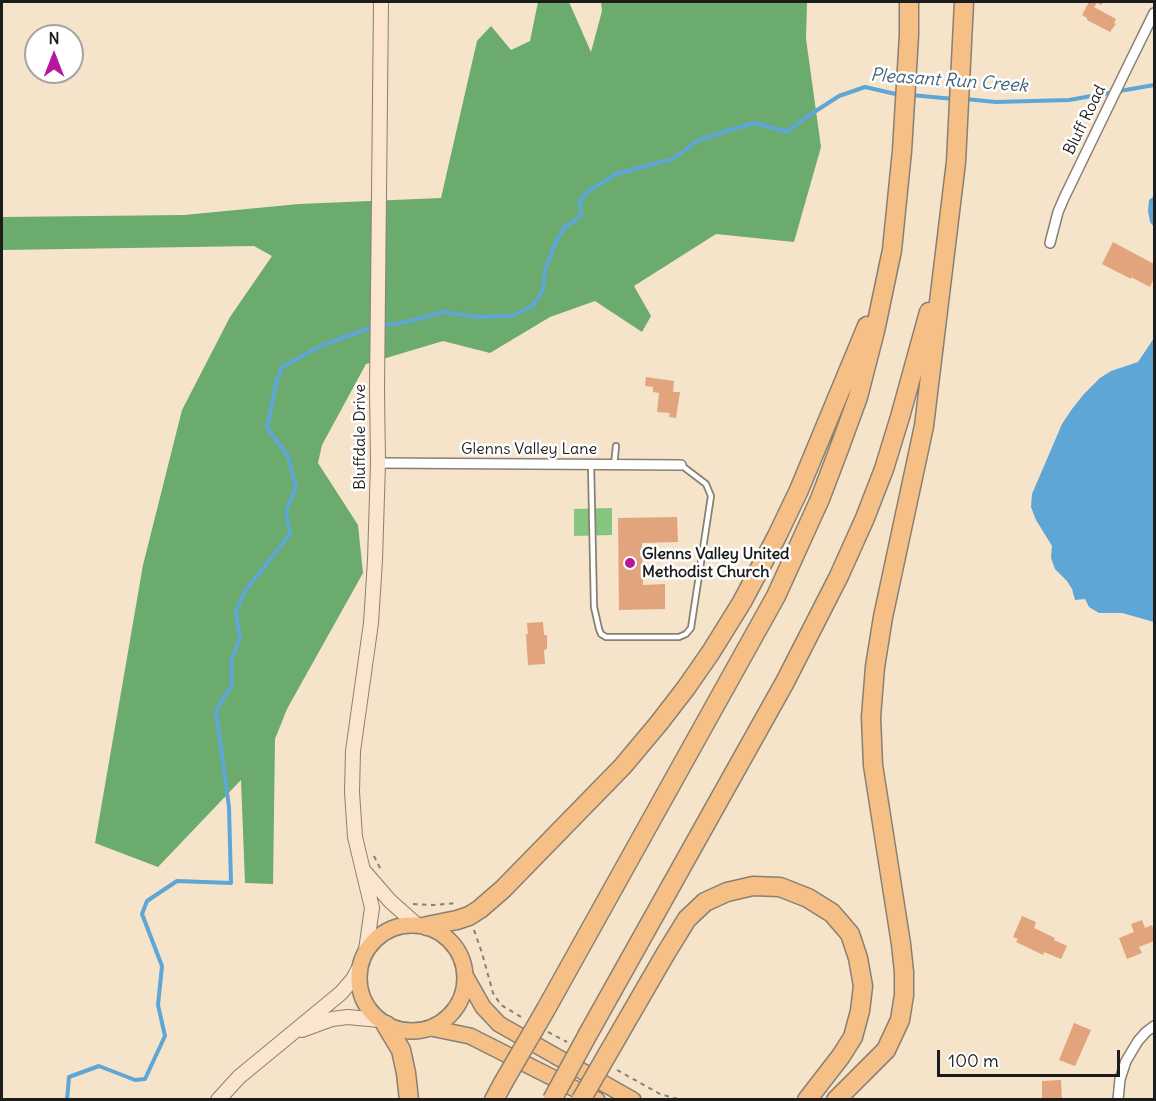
<!DOCTYPE html>
<style>
body{margin:0}
#map{position:relative;width:1156px;height:1101px;overflow:hidden;background:#f5e3ca;font-family:Delius,sans-serif}
canvas{display:block}
.frame{position:absolute;inset:0;border:3px solid #1c1c1c;pointer-events:none}
.north{position:absolute;left:24px;top:24px;width:60px;height:60px;box-sizing:border-box;background:#fff;border:2px solid #a4a4a4;border-radius:50%;rotate:0deg;font-size:16px;font-weight:700;line-height:24px;text-align:center;color:#1c1c1c}
.north::after{content:'';display:block;margin:auto;width:21px;height:27px;background:#b5179e;clip-path:polygon(50% 0,100% 100%,50% 72%,0 100%)}
.scale{position:absolute;left:937px;top:1050px;width:183px;height:27px;box-sizing:border-box;border:3px solid #1c1c1c;border-top:0;padding-left:8px;font-size:18px;line-height:21px;white-space:nowrap;color:#1c1c1c;-webkit-text-stroke:4px #fff;paint-order:stroke}
</style>
<div id="map">
<canvas width="1156" height="1101"></canvas>
<div class="frame"></div>
<div class="north">N</div>
<div class="scale">100 m</div>
</div>
<script>
const ctx = document.querySelector('canvas').getContext('2d');
ctx.lineJoin = 'round';
function fill(path, color) { ctx.fillStyle = color; ctx.fill(path, 'evenodd'); }
const toPath = rows => new Path2D(rows.map(r => 'M' + r).join(''));
function trace(path, color, width, dash) { ctx.strokeStyle = color; ctx.lineWidth = width; ctx.lineCap = dash ? 'butt' : 'round'; ctx.setLineDash(dash || []); ctx.stroke(path); }
function drawText(font, color, halo, rows, align = 'center') {
  ctx.font = font + ' Delius,sans-serif'; ctx.lineWidth = 5; ctx.setLineDash([]); ctx.textBaseline = 'middle'; ctx.strokeStyle = halo; ctx.fillStyle = color; for (const [text, x, y, turn = 0] of rows) {
    ctx.save(); ctx.translate(x, y); ctx.rotate((+turn || 0) * Math.PI / 180); ctx.textAlign = isNaN(turn) ? turn : align; if (halo) ctx.strokeText(text, 0, 0); ctx.fillText(text, 0, 0); ctx.restore();
  }
}
fill(toPath([
 [612,508,612,535,574,536,574,509]
]), '#84c67f');
fill(toPath([
 [538,2,569,2,591,52,602,11,601,2,807,2,806,39,821,147,794,242,716,234,634,286,651,316,642,332,595,301,550,317,490,353,443,341,366,364,322,445,318,463,358,525,363,573,287,709,275,739,273,884,245,883,241,780,158,867,95,843,143,565,182,410,230,317,272,256,254,246,2,250,2,217,184,215,299,204,441,198,477,41,491,26,511,50,530,41]
]), '#6bab6e');
fill(toPath([
 [1154,196,1154,227,1150,222,1148,211,1149,200],
 [1154,338,1154,622,1122,613,1099,613,1089,607,1085,599,1075,600,1072,589,1067,581,1055,569,1051,558,1052,546,1036,520,1031,507,1032,494,1062,424,1072,409,1084,394,1100,378,1111,371,1138,362]
]), '#5ea6d5');
trace(toPath([
 [911,95,954,99],
 [965,99,996,102,1069,100,1154,85],
 [67,1100,69,1077,99,1066,135,1080,145,1079,165,1036,158,1005,162,966,142,914,147,901,177,881,231,883,229,807,216,711,232,684,231,661,240,638,236,611,245,591,290,534,286,511,296,487,288,456,267,428,277,379,283,366,323,345,370,328,406,322,443,312,477,317,511,316,532,307,543,290,545,270,555,244,564,228,581,216,580,200,590,190,616,174,673,159,697,141,723,132,755,123,787,132,805,118,839,96,865,87,900,95]
]), '#5ea6d5', 4);
fill(toPath([
 [1089,2,1103,2,1101,5,1097,3,1094,7,1116,19,1114,23,1116,24,1110,32,1087,20,1087,18,1082,15],
 [1113,242,1154,264,1154,278,1150,287,1131,277,1131,279,1102,264],
 [646,377,674,381,673,392,680,392,676,418,669,417,670,413,657,412,659,393,653,392,653,387,645,386],
 [677,517,678,542,642,543,643,585,665,584,665,609,619,610,618,518],
 [543,622,544,635,547,635,547,649,544,650,545,664,528,665,526,634,528,634,527,623],
 [1022,916,1036,922,1034,928,1055,938,1054,940,1067,946,1061,959,1044,952,1043,955,1016,942,1018,939,1013,937],
 [1142,920,1145,928,1152,925,1154,931,1154,941,1139,947,1142,953,1127,959,1119,938,1134,932,1131,924],
 [1074,1023,1091,1030,1075,1066,1059,1060],
 [1061,1080,1062,1100,1042,1100,1042,1081]
]), '#e2a47c');
const lane = toPath([
 [591,464,594,607,599,629,601,634,606,637,679,637,686,634,691,628,711,496,706,484,681,465],
 [614,465,616,446]
]);
const street = toPath([
 [1050,243,1058,212,1064,198,1126,70,1154,13],
 [378,463,681,465],
 [1118,1100,1120,1079,1126,1061,1138,1041,1146,1032,1154,1026]
]);
const secondary = toPath([
 [364,871,390,901,417,925],
 [366,950,372,908,355,837,352,792,353,751,371,623,375,560,378,463,377,389,381,2],
 [302,1030,332,1019,348,1017,379,1020],
 [218,1100,239,1077,341,993,353,979,359,968]
]);
const primary = toPath([
 '359 978a53 53 0 1 1 106 0a53 53 0 1 1-106 0Z',
 [466,977,483,1007,499,1024,633,1100],
 [431,1028,470,1036,597,1100]
]);
const highway = toPath([
 [427,926,457,920,469,916,480,909,503,889,623,766,659,723,686,688,711,652,742,602,777,536,799,490,867,326],
 [546,1009,776,596,820,499,839,449,858,397,875,331,892,250,902,151,909,35,909,2],
 [386,1025,401,1050,406,1073,409,1100],
 [588,1034,785,682,839,576,865,518,884,469,900,417,929,312],
 [611,1048,666,953,687,919,705,902,727,892,753,886,780,887,808,898,832,913,850,934,858,958,863,986,860,1011,853,1037,841,1056,807,1100],
 [494,1100,503,1083],
 [836,1100,886,1050,900,1020,904,995,904,972,901,944,873,765,871,717,875,667,883,617,924,426,956,162,964,2]
]);
trace(lane, '#888073', 8);
trace(street, '#888073', 12);
trace(secondary, '#888073', 16);
trace(primary, '#888073', 18);
trace(highway, '#888073', 21);
trace(toPath([
 [374,856,381,870],
 [413,904,433,905,458,903],
 [474,930,482,953,493,993,501,1005,523,1018],
 [548,1032,567,1042],
 [617,1070,660,1094,681,1100]
]), '#888073', 2, [4.5, 4.5]);
trace(lane, '#fff', 4.5);
trace(street, '#fff', 9);
trace(secondary, '#fbe5cf', 14);
trace(primary, '#f5bf86', 15);
trace(highway, '#f5bf86', 18);
const highwayBridge = toPath([
 [503,1083,546,1009],
 [552,1100,588,1034],
 [581,1100,611,1048]
]);
trace(highwayBridge, '#888073', 21, []);
trace(highwayBridge, '#f5bf86', 18);
for (const [x, y, r, color] of [
 [630,563,6,"#b5179e"]
]) { const dot = new Path2D(); dot.arc(x, y, r, 0, 2 * Math.PI); ctx.fillStyle = color; ctx.fill(dot); trace(dot, '#fff', 2); }
drawText('16px', '#1c1c1c', '#fff', [
 ["Bluff Road",1085,120,-64],
 ["Bluffdale Drive",360,437,-90],
 ["Glenns Valley Lane",529,449]
]);
drawText('bold 16px', '#1c1c1c', '#fff', [
 ["Glenns Valley United",642,554],
 ["Methodist Church",642,572]
], 'left');
drawText('italic 18px', '#3d6178', '#fff', [
 ["Pleasant Run Creek",949,81,4]
]);
</script>
